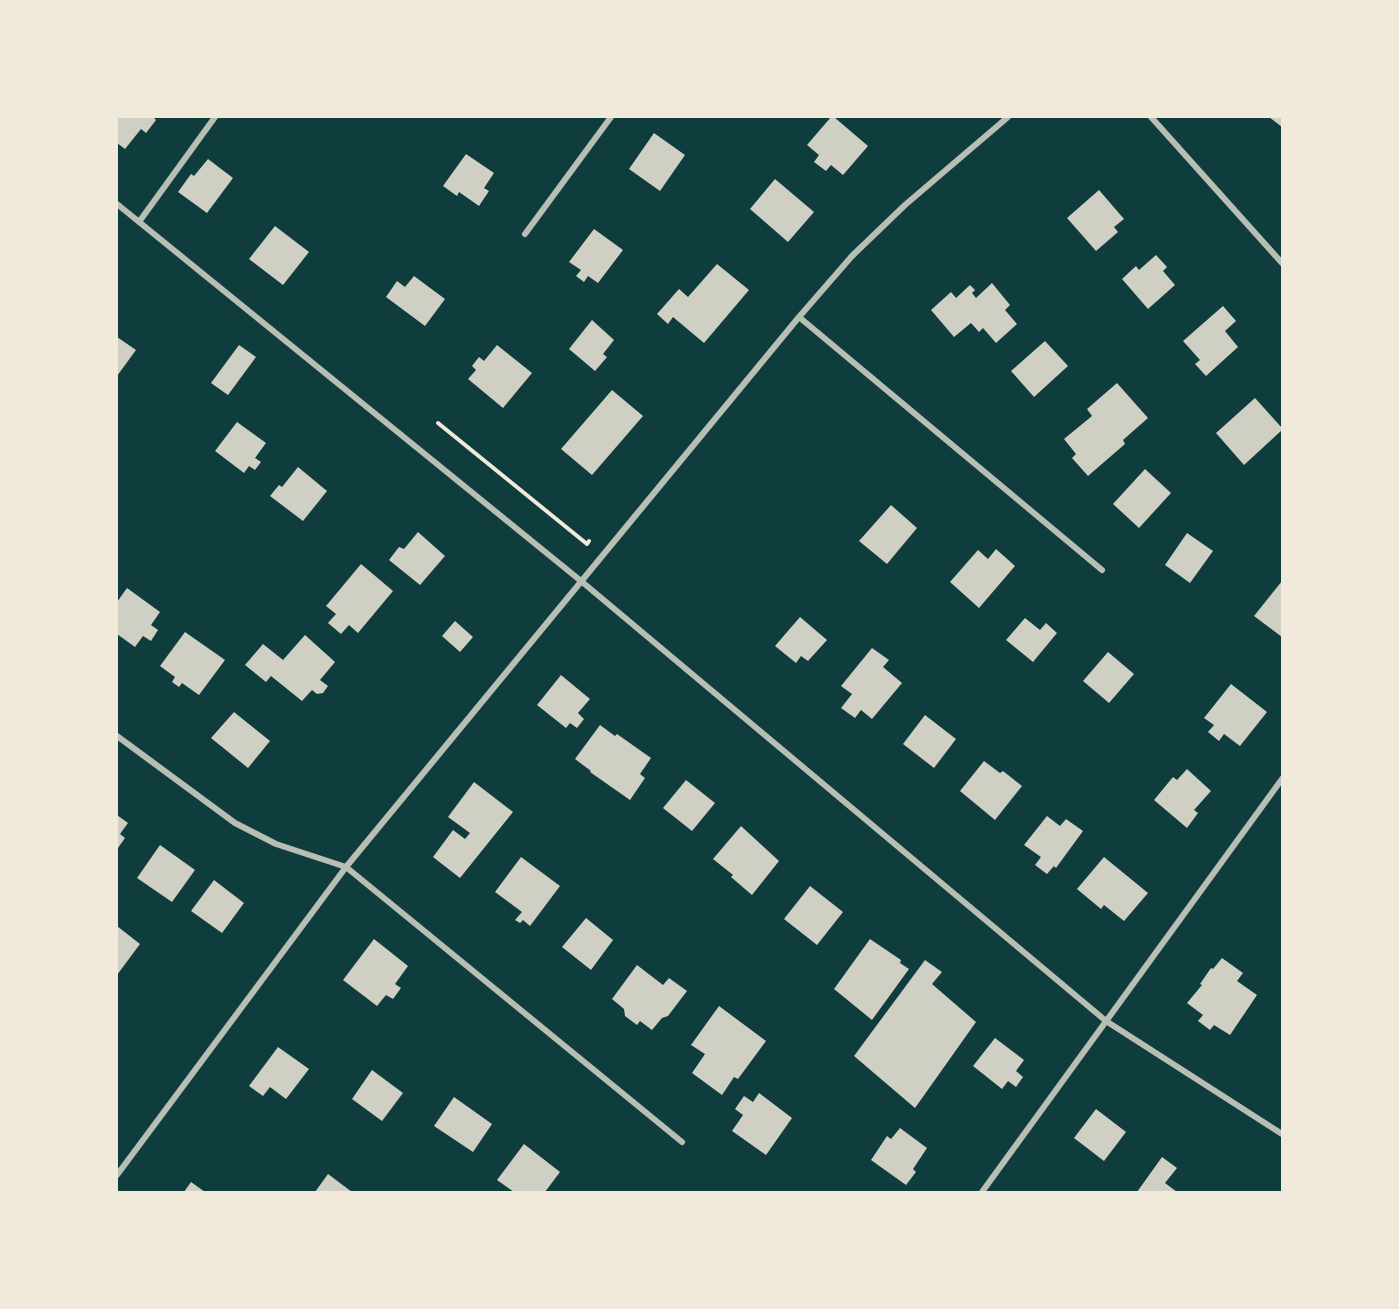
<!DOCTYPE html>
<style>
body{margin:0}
#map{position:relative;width:1399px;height:1309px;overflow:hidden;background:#0f3d3e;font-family:"Public Sans",sans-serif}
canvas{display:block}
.frame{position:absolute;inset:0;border:118px solid #f1e9da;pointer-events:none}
</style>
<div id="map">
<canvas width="1399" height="1309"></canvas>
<div class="frame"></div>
</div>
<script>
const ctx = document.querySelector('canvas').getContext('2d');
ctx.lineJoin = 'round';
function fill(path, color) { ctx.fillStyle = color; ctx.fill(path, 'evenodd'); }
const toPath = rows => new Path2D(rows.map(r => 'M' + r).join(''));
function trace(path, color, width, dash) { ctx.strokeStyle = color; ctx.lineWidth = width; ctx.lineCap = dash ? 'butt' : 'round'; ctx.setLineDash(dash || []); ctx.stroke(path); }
fill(toPath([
 [117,117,153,117,156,120,146,133,141,129,125,149,117,143],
 [831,117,834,117,868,146,843,175,831,165,826,171,814,162,819,155,807,145],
 [1269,117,1282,117,1282,127],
 [654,133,685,155,660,191,629,169],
 [466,154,494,173,484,188,489,191,479,206,459,192,457,196,443,186],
 [208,159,233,178,207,213,178,192,191,174,194,176],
 [775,179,814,212,788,242,750,209],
 [1099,190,1124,219,1114,227,1118,232,1096,251,1067,218],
 [275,226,309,252,283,285,249,259],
 [594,229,623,250,598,283,588,276,584,282,576,276,581,270,569,262],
 [1156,255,1167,267,1163,271,1175,285,1148,309,1122,279,1136,266,1139,270],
 [717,264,749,290,704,343,673,317,668,324,657,314,679,289,688,297],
 [414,276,445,299,425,326,386,297,397,281,405,287],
 [992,283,1010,305,1005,310,1017,324,996,343,983,328,979,332,971,323,954,337,931,310,951,292,956,298,970,285,975,290,972,293,976,298],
 [1223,306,1236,321,1225,331,1238,347,1206,376,1195,364,1200,360,1183,341],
 [592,320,614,340,603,354,607,357,595,371,569,349],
 [117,337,136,350,117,376],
 [1045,341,1068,366,1034,397,1011,371],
 [239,345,256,357,228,395,211,383],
 [497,345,532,373,503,408,468,379,476,370,472,366,479,357,484,361],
 [1117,383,1148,418,1123,440,1125,444,1088,476,1072,458,1076,454,1064,439,1092,416,1087,409],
 [612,390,643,416,592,475,561,449],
 [1255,398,1282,428,1282,430,1244,465,1216,433],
 [237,422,266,443,255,458,261,462,255,470,249,466,244,473,215,451],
 [298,467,327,491,303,521,270,496,279,485,282,487],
 [1145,469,1171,493,1139,528,1113,504],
 [891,505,917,528,887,564,859,541],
 [418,532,445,556,420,585,389,560,399,547,404,549],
 [1187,533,1213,551,1190,583,1165,565],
 [996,549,1015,566,979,608,950,582,978,550,988,559],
 [361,564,393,591,358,633,349,625,341,634,328,623,336,614,326,606],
 [1282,581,1282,637,1254,616],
 [127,588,160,612,151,625,158,630,151,641,143,636,135,647,117,634,117,602],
 [800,617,827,640,808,661,801,656,796,663,775,646],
 [1025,618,1040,630,1046,623,1057,633,1033,662,1006,640],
 [455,621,473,637,460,652,442,636],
 [185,632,225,660,199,695,182,683,179,687,172,682,175,677,160,666],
 [305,635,335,662,320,680,328,686,323,693,317,694,312,690,302,701,271,676,266,682,245,665,263,644,283,660],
 [872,648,889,660,883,667,902,683,872,719,861,710,855,718,841,708,852,694,841,686],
 [1108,652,1134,674,1109,703,1083,681],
 [561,675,590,699,578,713,584,719,577,728,570,723,566,728,537,705],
 [1231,684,1267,712,1240,746,1224,734,1219,741,1208,732,1214,725,1204,718],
 [234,712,270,741,248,768,211,738],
 [925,715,956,739,934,768,903,744],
 [600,725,615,736,617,734,651,758,640,774,645,778,630,800,590,772,591,771,575,759],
 [984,761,1000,773,1003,771,1022,786,995,820,960,791],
 [1187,769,1211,791,1194,810,1198,813,1187,828,1154,800,1173,777,1177,780],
 [686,780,715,803,692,831,663,808],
 [474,782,513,812,460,878,433,857,453,830,465,839,470,833,448,817],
 [117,815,128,823,120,834,125,838,118,848],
 [1047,816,1060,826,1066,819,1083,831,1056,868,1054,866,1047,874,1035,865,1041,857,1024,845],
 [741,826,779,861,752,895,731,877,733,875,713,859],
 [160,845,195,870,172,902,137,878],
 [521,857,560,886,530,926,523,920,520,923,515,920,522,912,495,892],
 [1104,857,1148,893,1124,921,1104,905,1101,909,1077,889],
 [214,880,244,903,222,933,191,911],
 [810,886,843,912,817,945,784,919],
 [586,918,613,940,591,970,562,947],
 [117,926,140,944,117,975],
 [374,939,408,966,395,984,401,988,393,999,386,995,377,1006,343,980],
 [870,939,901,960,900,963,909,969,872,1020,834,989],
 [1222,958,1243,973,1237,981,1257,995,1230,1035,1214,1025,1210,1030,1198,1021,1203,1015,1187,1003,1202,985,1200,984,1211,968,1213,969],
 [925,960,942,972,932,984,976,1022,915,1108,854,1056],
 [637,965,663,985,669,978,687,991,668,1016,662,1018,652,1030,640,1021,637,1025,625,1016,624,1009,612,999],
 [719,1006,766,1041,738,1079,734,1077,722,1095,692,1073,705,1054,691,1045],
 [995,1038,1024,1060,1016,1071,1023,1077,1016,1087,1008,1081,1002,1089,973,1066],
 [278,1047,309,1069,286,1099,270,1087,263,1096,249,1086],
 [372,1070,403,1093,382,1121,352,1099],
 [759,1093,792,1118,766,1155,732,1131,743,1115,735,1109,744,1096,753,1102],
 [454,1097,492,1124,473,1152,434,1126],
 [1096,1109,1126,1132,1104,1161,1074,1138],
 [900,1128,927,1148,913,1169,916,1172,906,1185,871,1160,887,1136,891,1139],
 [524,1144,560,1172,545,1192,514,1192,497,1180],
 [1162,1157,1177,1168,1165,1183,1177,1192,1137,1192],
 [328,1174,352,1192,315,1192],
 [191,1182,205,1192,184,1192]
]), '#cfcfc3');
trace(toPath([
 [438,423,587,544,589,541]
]), '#f1e9da', 4);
trace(toPath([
 [1151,117,1282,263],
 [117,204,581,581,1106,1021,1282,1134],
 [139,222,215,117],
 [525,234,611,117],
 [799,317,1102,570],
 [117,736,235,823,276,844,346,867,682,1142],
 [117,1175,346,867,799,317,852,256,905,205,1008,117],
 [982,1192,1282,779]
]), '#b8beb3', 6);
</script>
